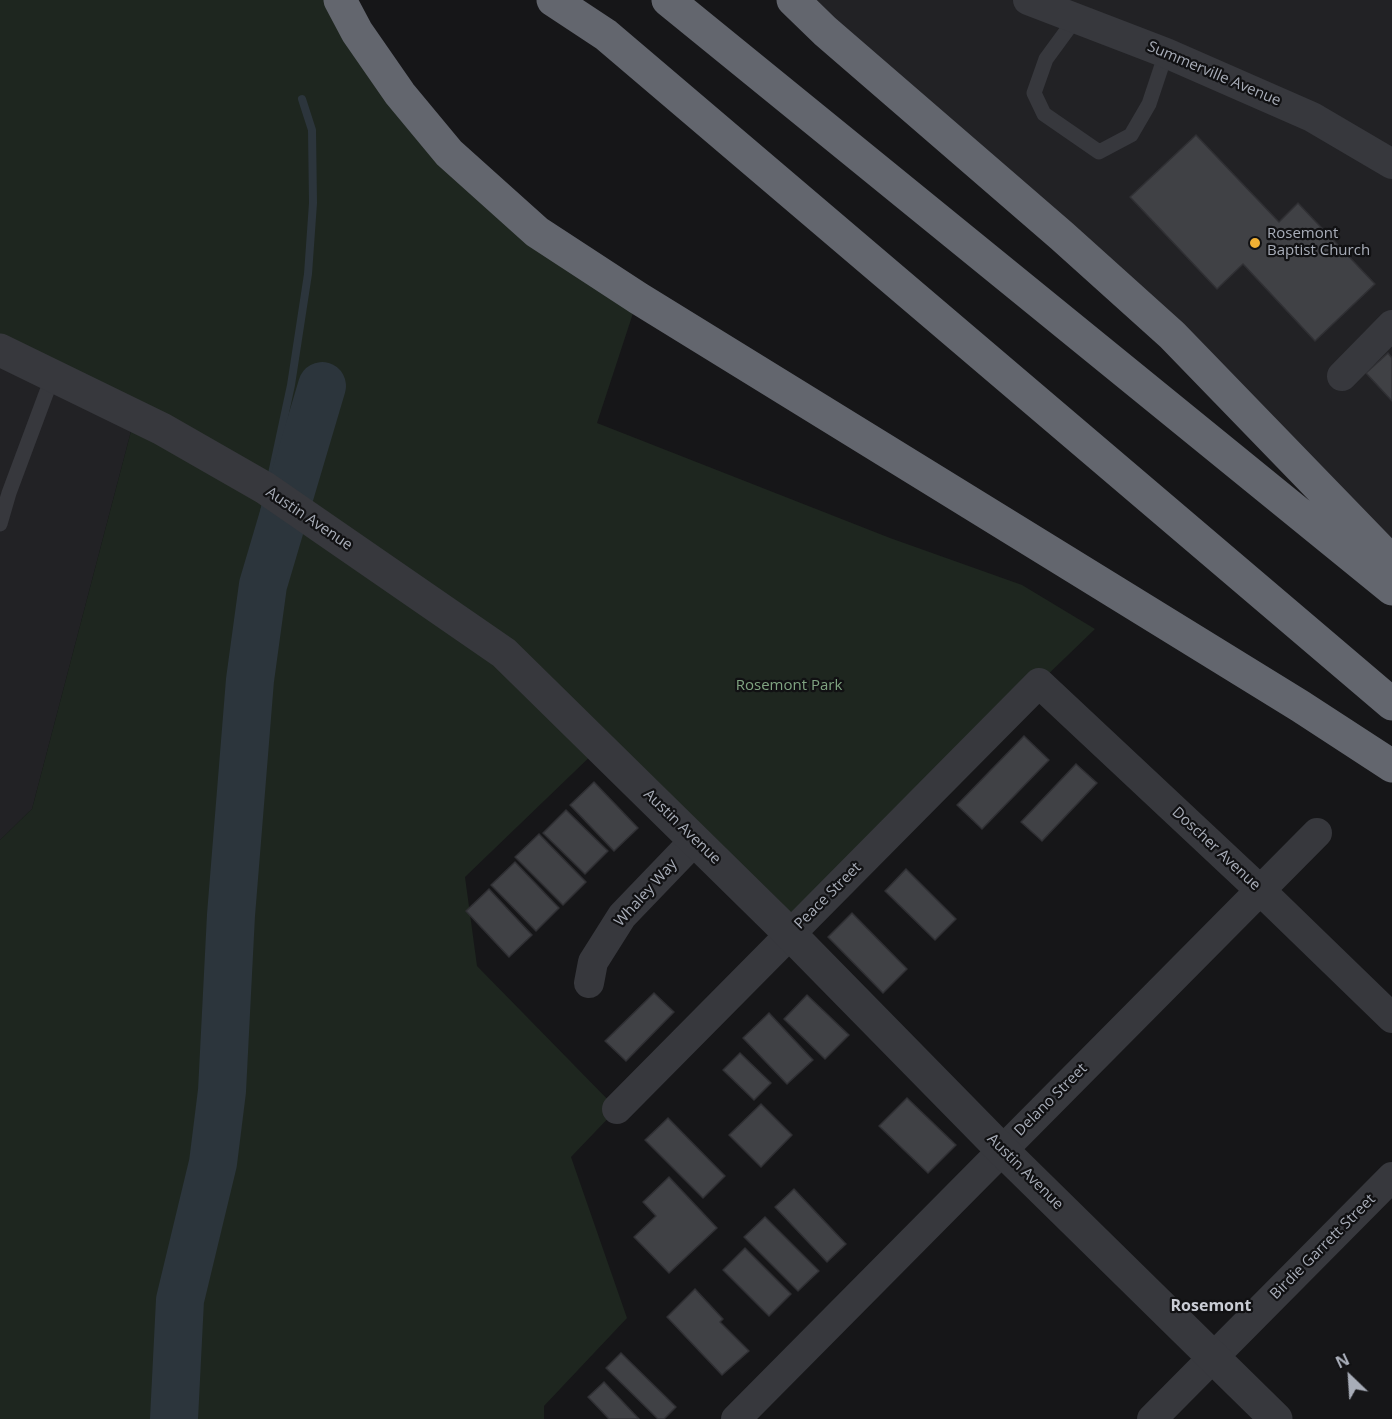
<!DOCTYPE html>
<style>
body{margin:0}
#map{position:relative;width:1392px;height:1419px;overflow:hidden;background:#161618;font-family:"Open Sans",sans-serif}
canvas{display:block}
.north{position:absolute;left:1320px;top:1347px;width:60px;height:60px;-webkit-text-stroke:4px #111113;paint-order:stroke;rotate:335deg;font-size:16px;font-weight:700;line-height:24px;text-align:center;color:#a8adb8}
.north::after{content:'';display:block;margin:auto;width:21px;height:27px;background:#a8adb8;clip-path:polygon(50% 0,100% 100%,50% 72%,0 100%)}
</style>
<div id="map">
<canvas width="1392" height="1419"></canvas>
<div class="north">N</div>
</div>
<script>
const ctx = document.querySelector('canvas').getContext('2d');
ctx.lineJoin = 'round';
function fill(path, color) { ctx.fillStyle = color; ctx.fill(path, 'evenodd'); }
const toPath = rows => new Path2D(rows.map(r => 'M' + r).join(''));
function trace(path, color, width, dash) { ctx.strokeStyle = color; ctx.lineWidth = width; ctx.lineCap = dash ? 'butt' : 'round'; ctx.setLineDash(dash || []); ctx.stroke(path); }
function drawText(font, color, halo, rows, align = 'center') {
  ctx.font = font + ' "Open Sans",sans-serif'; ctx.lineWidth = 4.5; ctx.setLineDash([]); ctx.textBaseline = 'middle'; ctx.strokeStyle = halo; ctx.fillStyle = color; for (const [text, x, y, turn = 0] of rows) {
    ctx.save(); ctx.translate(x, y); ctx.rotate((+turn || 0) * Math.PI / 180); ctx.textAlign = isNaN(turn) ? turn : align; if (halo) ctx.strokeText(text, 0, 0); ctx.fillText(text, 0, 0); ctx.restore();
  }
}
fill(toPath([
 [793,0,1392,0,1392,562],
 [0,350,135,416,32,809,0,840]
]), '#222225');
fill(toPath([
 [0,0,340,0,400,94,638,298,597,423,890,538,1022,585,1095,629,1039,683,790,934,600,747,465,877,477,966,617,1109,571,1157,627,1318,544,1406,544,1419,0,1419,0,840,32,809,135,416,0,350]
]), '#1e261f');
trace(toPath([
 [270,483,291,385,308,274,313,203,312,130,302,99],
 [191,1322,228,775,262,521,267,499]
]), '#2c353c', 8);
trace(toPath([
 [174,1419,180,1300,213,1163,222,1091,231,915,250,680,263,585,322,386]
]), '#2c353c', 48);
const building = toPath([
 [1196,135,1279,222,1298,203,1375,284,1315,341,1243,264,1217,289,1130,197,1196,135],
 [1388,353,1392,358,1392,401,1366,373,1388,353],
 [1024,736,1049,760,982,829,957,805,1024,736],
 [1076,764,1097,783,1042,841,1021,822,1076,764],
 [594,782,638,828,614,851,570,805,594,782],
 [566,810,608,851,585,874,543,833,566,810],
 [539,834,586,882,563,905,515,857,539,834],
 [515,862,559,908,536,931,491,885,515,862],
 [906,869,956,919,935,940,885,891,906,869],
 [489,889,532,935,509,957,466,911,489,889],
 [852,913,907,969,883,993,828,937,852,913],
 [654,993,674,1012,626,1061,605,1041,654,993],
 [807,995,849,1035,825,1059,784,1019,807,995],
 [769,1013,813,1060,787,1084,743,1038,769,1013],
 [740,1053,771,1083,754,1100,723,1070,740,1053],
 [907,1098,956,1145,928,1173,879,1126,907,1098],
 [761,1104,792,1135,761,1167,729,1135,761,1104],
 [668,1118,725,1176,703,1198,645,1140,668,1118],
 [669,1177,717,1228,669,1273,634,1237,656,1216,643,1202,669,1177],
 [794,1189,846,1244,827,1262,775,1207,794,1189],
 [765,1217,819,1271,798,1291,744,1237,765,1217],
 [745,1248,791,1294,769,1316,723,1270,745,1248],
 [695,1289,723,1319,720,1322,749,1351,722,1375,667,1317,695,1289],
 [621,1353,676,1407,664,1419,658,1419,606,1368,621,1353],
 [604,1382,639,1419,609,1419,588,1397,604,1382]
]);
fill(building, '#404145');
trace(building, '#303034', 1.5);
trace(toPath([
 [1076,18,1046,59,1034,93,1044,114,1099,152,1131,135,1149,104,1166,53],
 [0,524,9,493,53,375]
]), '#37383d', 15);
trace(toPath([
 [1028,0,1166,53,1312,117,1392,164],
 [1342,376,1392,325],
 [589,983,593,962,622,916,695,840],
 [617,1109,1039,683,1260,890,1392,1018],
 [736,1419,1317,833],
 [1152,1419,1392,1177]
]), '#37383d', 30);
trace(toPath([
 [0,350,162,429,265,488,504,653,790,934,1002,1150,1276,1419]
]), '#37383d', 33);
trace(toPath([
 [340,0,357,32,400,94,449,153,537,232,638,298,1300,706,1392,766],
 [553,0,606,35,1392,704],
 [668,0,1392,589],
 [793,0,825,31,1062,236,1172,335,1392,562]
]), '#63666e', 33);
for (const [x, y, r, color] of [
 [1255,243,6,"#f2b134"]
]) { const dot = new Path2D(); dot.arc(x, y, r, 0, 2 * Math.PI); ctx.fillStyle = color; ctx.fill(dot); trace(dot, '#111113', 2); }
drawText('15px', '#a8adb8', '#111113', [
 ["Summerville Avenue",1214,74,23],
 ["Austin Avenue",309,519,34],
 ["Austin Avenue",682,827,44],
 ["Doscher Avenue",1216,849,43],
 ["Whaley Way",646,893,-48],
 ["Peace Street",828,896,-45],
 ["Delano Street",1051,1100,-45],
 ["Austin Avenue",1025,1172,45],
 ["Birdie Garrett Street",1323,1247,-45]
]);
drawText('15px', '#a8adb8', '#111113', [
 ["Rosemont",1267,234],
 ["Baptist Church",1267,251]
], 'left');
drawText('15px', '#7fa381', '#111113', [
 ["Rosemont Park",789,686]
]);
drawText('bold 16px', '#c9ccd4', '#111113', [
 ["Rosemont",1211,1306]
]);
</script>
